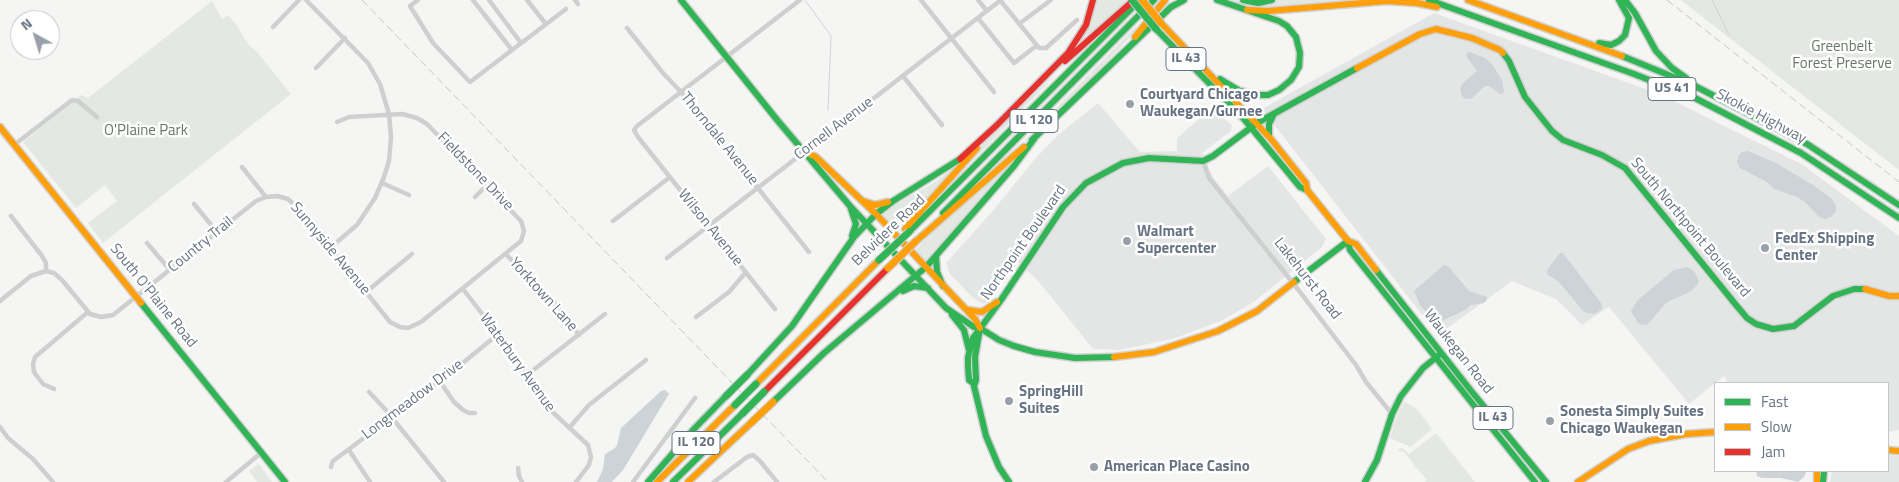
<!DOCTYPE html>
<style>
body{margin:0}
#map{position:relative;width:1899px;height:482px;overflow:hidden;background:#f5f5f4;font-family:"Titillium Web",sans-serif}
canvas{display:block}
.legend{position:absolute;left:1714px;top:382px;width:175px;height:90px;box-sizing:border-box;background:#fff;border:1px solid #c2c7cd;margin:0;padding:6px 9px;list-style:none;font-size:15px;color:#677383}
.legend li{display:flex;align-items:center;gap:10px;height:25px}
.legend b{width:25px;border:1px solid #c2c7cd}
.north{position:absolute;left:10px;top:10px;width:50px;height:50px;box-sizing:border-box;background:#fff;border:1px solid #c2c7cd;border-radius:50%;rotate:321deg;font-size:14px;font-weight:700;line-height:20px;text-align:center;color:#677383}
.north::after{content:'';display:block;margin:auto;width:18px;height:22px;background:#99a0ab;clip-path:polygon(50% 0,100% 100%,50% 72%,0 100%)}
</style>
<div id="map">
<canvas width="1899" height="482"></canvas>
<ul class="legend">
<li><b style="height:6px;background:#30b455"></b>Fast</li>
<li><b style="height:6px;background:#ff9f0a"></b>Slow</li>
<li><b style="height:6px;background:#e5322d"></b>Jam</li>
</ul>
<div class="north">N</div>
</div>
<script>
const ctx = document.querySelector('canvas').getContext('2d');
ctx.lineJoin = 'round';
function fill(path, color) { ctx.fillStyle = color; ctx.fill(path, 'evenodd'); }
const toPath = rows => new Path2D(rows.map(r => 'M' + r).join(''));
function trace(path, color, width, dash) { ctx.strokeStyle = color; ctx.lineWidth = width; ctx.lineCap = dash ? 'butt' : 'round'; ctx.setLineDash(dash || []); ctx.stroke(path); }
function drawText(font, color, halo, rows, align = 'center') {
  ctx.font = font + ' "Titillium Web",sans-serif'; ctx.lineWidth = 5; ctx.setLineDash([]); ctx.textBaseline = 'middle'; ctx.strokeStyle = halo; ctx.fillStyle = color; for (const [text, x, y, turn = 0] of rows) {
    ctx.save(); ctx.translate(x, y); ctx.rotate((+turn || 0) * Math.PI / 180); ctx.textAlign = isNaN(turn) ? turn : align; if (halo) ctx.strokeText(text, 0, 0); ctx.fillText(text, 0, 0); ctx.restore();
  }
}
fill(toPath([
 [1434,13,1662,95,1803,165,1899,236,1899,430,1888,432,1888,383,1728,383,1724,376,1689,404,1609,307,1582,325,1556,299,1512,281,1438,335,1262,109],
 [1098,103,1140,152,1177,151,1177,138,1211,109,1232,125,1231,131,1202,153,1213,177,1228,196,1268,166,1326,239,1322,247,1255,301,1223,320,1176,338,1120,350,1093,349,1039,282,1018,262,990,300,983,304,973,298,950,274,946,263,991,213,1035,159,1058,135],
 [1888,455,1899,456,1899,482,1830,482,1832,471,1888,471]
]), '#e4e5e5');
fill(toPath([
 [1094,0,1130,0,1072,53],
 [1225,0,1237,0,1246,4,1273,3,1277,0,1369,0,1255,9],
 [1681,0,1899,0,1899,170,1682,1],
 [212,1,222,19,228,15,236,24,248,44,257,52,291,94,103,243,88,223,117,201,105,185,76,208,23,142,81,95,88,98],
 [1136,26,1138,29,1108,61,1064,106,1017,148],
 [1054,76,1055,76,940,194,956,173,996,130],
 [1016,158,929,261,924,259,915,250,939,226],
 [952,169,921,208,898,232,884,217,882,212,937,181],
 [1405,402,1417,409,1432,429,1411,447,1390,438,1398,413],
 [1435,434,1437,434,1475,482,1425,482,1427,480,1416,467,1413,468,1415,465,1403,451,1400,452,1398,450,1401,448,1404,449,1409,454],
 [259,464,272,482,257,482,249,471]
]), '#e4e8e2');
fill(toPath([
 [1470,52,1485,58,1492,64,1502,80,1504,92,1502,94,1500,94,1489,86,1485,86,1472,98,1465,99,1462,96,1460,88,1462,84,1477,71,1466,56,1467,53],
 [1748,151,1774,162,1813,185,1832,199,1836,206,1836,211,1831,217,1825,219,1818,216,1806,203,1797,197,1774,189,1767,182,1740,168,1737,162,1739,155,1742,152],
 [1560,253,1563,253,1601,303,1602,307,1601,310,1594,314,1584,312,1559,282,1547,274,1547,270],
 [1444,265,1448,266,1469,291,1487,297,1487,300,1484,303,1471,305,1465,310,1438,323,1434,321,1420,305,1414,291],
 [1687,267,1694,271,1699,281,1697,285,1691,291,1666,303,1648,324,1642,325,1638,323,1631,311,1638,300,1674,270],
 [665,390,669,394,623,470,612,482,597,482,603,469,605,454,615,448,617,445,621,428,661,391],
 [1756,471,1806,471,1806,472,1804,477,1798,482,1781,478,1762,478,1757,476]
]), '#cdd3d7');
trace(toPath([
 [805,0,831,36,828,110],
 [1712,0,1729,35]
]), '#cdd3d7', 1);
const fast = toPath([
 [681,0,778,121,850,206,946,308,974,327,980,328,999,340,1014,346,1035,352,1075,358,1114,357],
 [1217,0,1279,21,1287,26,1296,37,1300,53,1299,67,1291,80,1279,90,1268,95,1258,95,1240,91,1220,79],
 [1243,0,1258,3,1272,0],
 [1429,0,1634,74,1695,98,1801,153,1899,218],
 [1625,0,1635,13,1656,51,1672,68,1686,78],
 [1156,29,1244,119,1300,187,1307,190],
 [1599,43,1611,45,1619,41,1625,35,1629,18,1619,0],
 [1503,53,1509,61,1525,97,1552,131,1563,140,1602,155,1625,168,1736,305,1747,318,1756,324,1773,329,1794,326,1833,296,1854,289,1865,289],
 [1622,56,1693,85,1807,144,1899,205],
 [1269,136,1269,124,1274,114],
 [1032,140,1171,7,1184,0],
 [850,206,856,224,852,236],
 [943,213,1154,0],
 [909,232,1140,0],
 [1348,241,1350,250,1535,482],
 [936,256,937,272,943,286],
 [1376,270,1472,392,1546,482],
 [1294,282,1348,241],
 [903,291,914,286,928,288],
 [141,303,285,482],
 [952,315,964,330,969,350],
 [980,329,975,357,976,380,974,386,986,436,999,467,1009,482],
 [747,375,792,326,854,237,876,214,893,201,960,159],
 [973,383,969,380,968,367,968,357,973,338,1001,300,1063,207,1086,183,1123,163,1149,158,1203,161,1213,156,1257,123,1357,68],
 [773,402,824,353,926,267,1014,166,1034,139],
 [648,482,694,429,726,396],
 [673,482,743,413],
 [1365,482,1377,460,1392,414,1401,396,1423,368,1439,355],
 [1823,482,1824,471]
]);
const slow = toPath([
 [1468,0,1622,56],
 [1247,10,1268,11,1387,1,1417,3,1437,7],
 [1161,23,1271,139,1306,183,1307,190,1348,241,1356,244,1376,270],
 [1135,37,1165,0],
 [1357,68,1420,34,1436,29,1472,38,1500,50,1503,53],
 [0,127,141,303],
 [808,153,816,157,876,214,975,319,980,328],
 [863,201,875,205,888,202],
 [905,229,977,148],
 [915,242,1024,147],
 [1865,289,1889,296,1899,296],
 [968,310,982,312,997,302],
 [1114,357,1154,352,1218,331,1257,311,1294,282],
 [756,384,879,260],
 [1888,450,1899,451],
 [1817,471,1817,482],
 [657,482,735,405],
 [688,482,752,422],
 [1578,482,1628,449,1649,441,1686,434,1715,432]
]);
const jam = toPath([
 [1065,61,1134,0],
 [960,159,997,125,1068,53,1086,25,1093,0],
 [764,392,888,268]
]);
trace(fast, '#d1d1d2', 9);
trace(slow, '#d1d1d2', 9);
trace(jam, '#d1d1d2', 9);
trace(toPath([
 [306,0,368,63,380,84,389,114,391,137,389,161,384,177,375,198,357,225,330,248],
 [418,0,410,6,433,43,470,82,566,9],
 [473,0,512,50],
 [489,0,521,43],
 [527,0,546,24],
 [575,0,578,4],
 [921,0,994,92],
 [978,0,987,11],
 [1000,0,1039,48,1046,48,1077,20],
 [978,18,1014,63,1036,46],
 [1019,24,1051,0],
 [273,27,299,0],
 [627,28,663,73,681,92,809,252],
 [316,68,345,38],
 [903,76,942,125],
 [14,145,72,100,78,101,97,117],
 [1203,161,1209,178,1293,283,1356,365,1366,382,1392,414],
 [242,167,266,197],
 [382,183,409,195],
 [475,197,487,185],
 [194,204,217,232],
 [11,216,42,256,46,263,46,271],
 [613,221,670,177],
 [147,243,170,270],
 [506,254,533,284,553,301,579,335],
 [667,258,1001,0],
 [463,289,520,363,546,406,588,445,591,457,589,465,576,482],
 [366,292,412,254],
 [0,301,31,276,46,271,54,273,62,280,90,314,101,317,113,315,256,201,266,197,277,196,288,199,301,211,390,322,400,327,408,328,421,322,521,241,524,231,521,221,427,124,417,118,402,114,349,117,337,122],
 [775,309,638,137,634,130,637,126,800,0],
 [696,317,729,292,746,272],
 [527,375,605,314],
 [439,380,454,402,463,410,469,413,475,413],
 [54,389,43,384,34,372,33,364,35,357,88,312],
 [369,392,385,409,444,482],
 [0,427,8,438,33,459,53,482],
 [569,428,589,405,646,360],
 [349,450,370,482],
 [331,467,333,461,392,417,419,394,448,375,497,335],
 [518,468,519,476,522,482],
 [226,482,261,453],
 [633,482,695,398],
 [714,482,747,457,753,455,760,461,777,482]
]), '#cecfcf', 4.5);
trace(fast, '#30b455', 6);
trace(slow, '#ff9f0a', 6);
trace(jam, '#e5322d', 6);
trace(toPath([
 [362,0,828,482],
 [1667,0,1899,182]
]), '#c4c5c5', 1, [8, 4]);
const fastBridge = toPath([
 [1132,0,1156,29],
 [879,260,909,232],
 [726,396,747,375],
 [735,405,756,384],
 [743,413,764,392]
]);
const slowBridge = toPath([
 [1142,0,1161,23],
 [888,268,915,242],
 [752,422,773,402]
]);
trace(fastBridge, '#d1d2d2', 9, []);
trace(slowBridge, '#d1d2d2', 9, []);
trace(fastBridge, '#30b455', 7);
trace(slowBridge, '#ff9f0a', 7);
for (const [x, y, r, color] of [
 [1130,104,5,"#99a0ab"],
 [1127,241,5,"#99a0ab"],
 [1765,248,5,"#99a0ab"],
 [1009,401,5,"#99a0ab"],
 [1550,421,5,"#99a0ab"],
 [1094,467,5,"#99a0ab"]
]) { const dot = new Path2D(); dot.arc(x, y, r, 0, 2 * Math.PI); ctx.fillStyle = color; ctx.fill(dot); trace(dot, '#fff', 2); }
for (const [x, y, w] of [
 [1186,59,40],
 [1672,89,48],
 [1034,121,48],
 [1493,418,40],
 [696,443,48]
]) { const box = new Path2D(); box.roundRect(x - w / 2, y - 11.5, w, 23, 4); ctx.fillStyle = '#fff'; ctx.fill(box); trace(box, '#677383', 1); }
drawText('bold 14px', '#677383', null, [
 ["IL 43",1186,59],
 ["US 41",1672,89],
 ["IL 120",1034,121],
 ["IL 43",1493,418],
 ["IL 120",696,443]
]);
drawText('15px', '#677a65', '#fff', [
 ["Greenbelt",1842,47],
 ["Forest Preserve",1842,64],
 ["O'Plaine Park",146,131]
]);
drawText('bold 15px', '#677383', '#fff', [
 ["Courtyard Chicago",1140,95],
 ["Waukegan/Gurnee",1140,112],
 ["Walmart",1137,232],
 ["Supercenter",1137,249],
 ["FedEx Shipping",1775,239],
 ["Center",1775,256],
 ["SpringHill",1019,392],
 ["Suites",1019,409],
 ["Sonesta Simply Suites",1560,412],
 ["Chicago Waukegan",1560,429],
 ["American Place Casino",1104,467]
], 'left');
drawText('15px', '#677383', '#fff', [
 ["Skokie Highway",1761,117,28],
 ["Cornell Avenue",834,129,-37],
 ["Thorndale Avenue",719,139,51],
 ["Fieldstone Drive",475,172,46],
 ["Wilson Avenue",710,228,51],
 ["South Northpoint Boulevard",1690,228,50],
 ["Belvidere Road",889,231,-44],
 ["Northpoint Boulevard",1024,243,-55],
 ["Country Trail",201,245,-39],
 ["Sunnyside Avenue",330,249,50],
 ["Lakehurst Road",1307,279,52],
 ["Yorktown Lane",543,295,48],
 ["South O'Plaine Road",153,296,51],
 ["Waukegan Road",1458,352,52],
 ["Waterbury Avenue",517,363,54],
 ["Longmeadow Drive",413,400,-37]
]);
</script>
